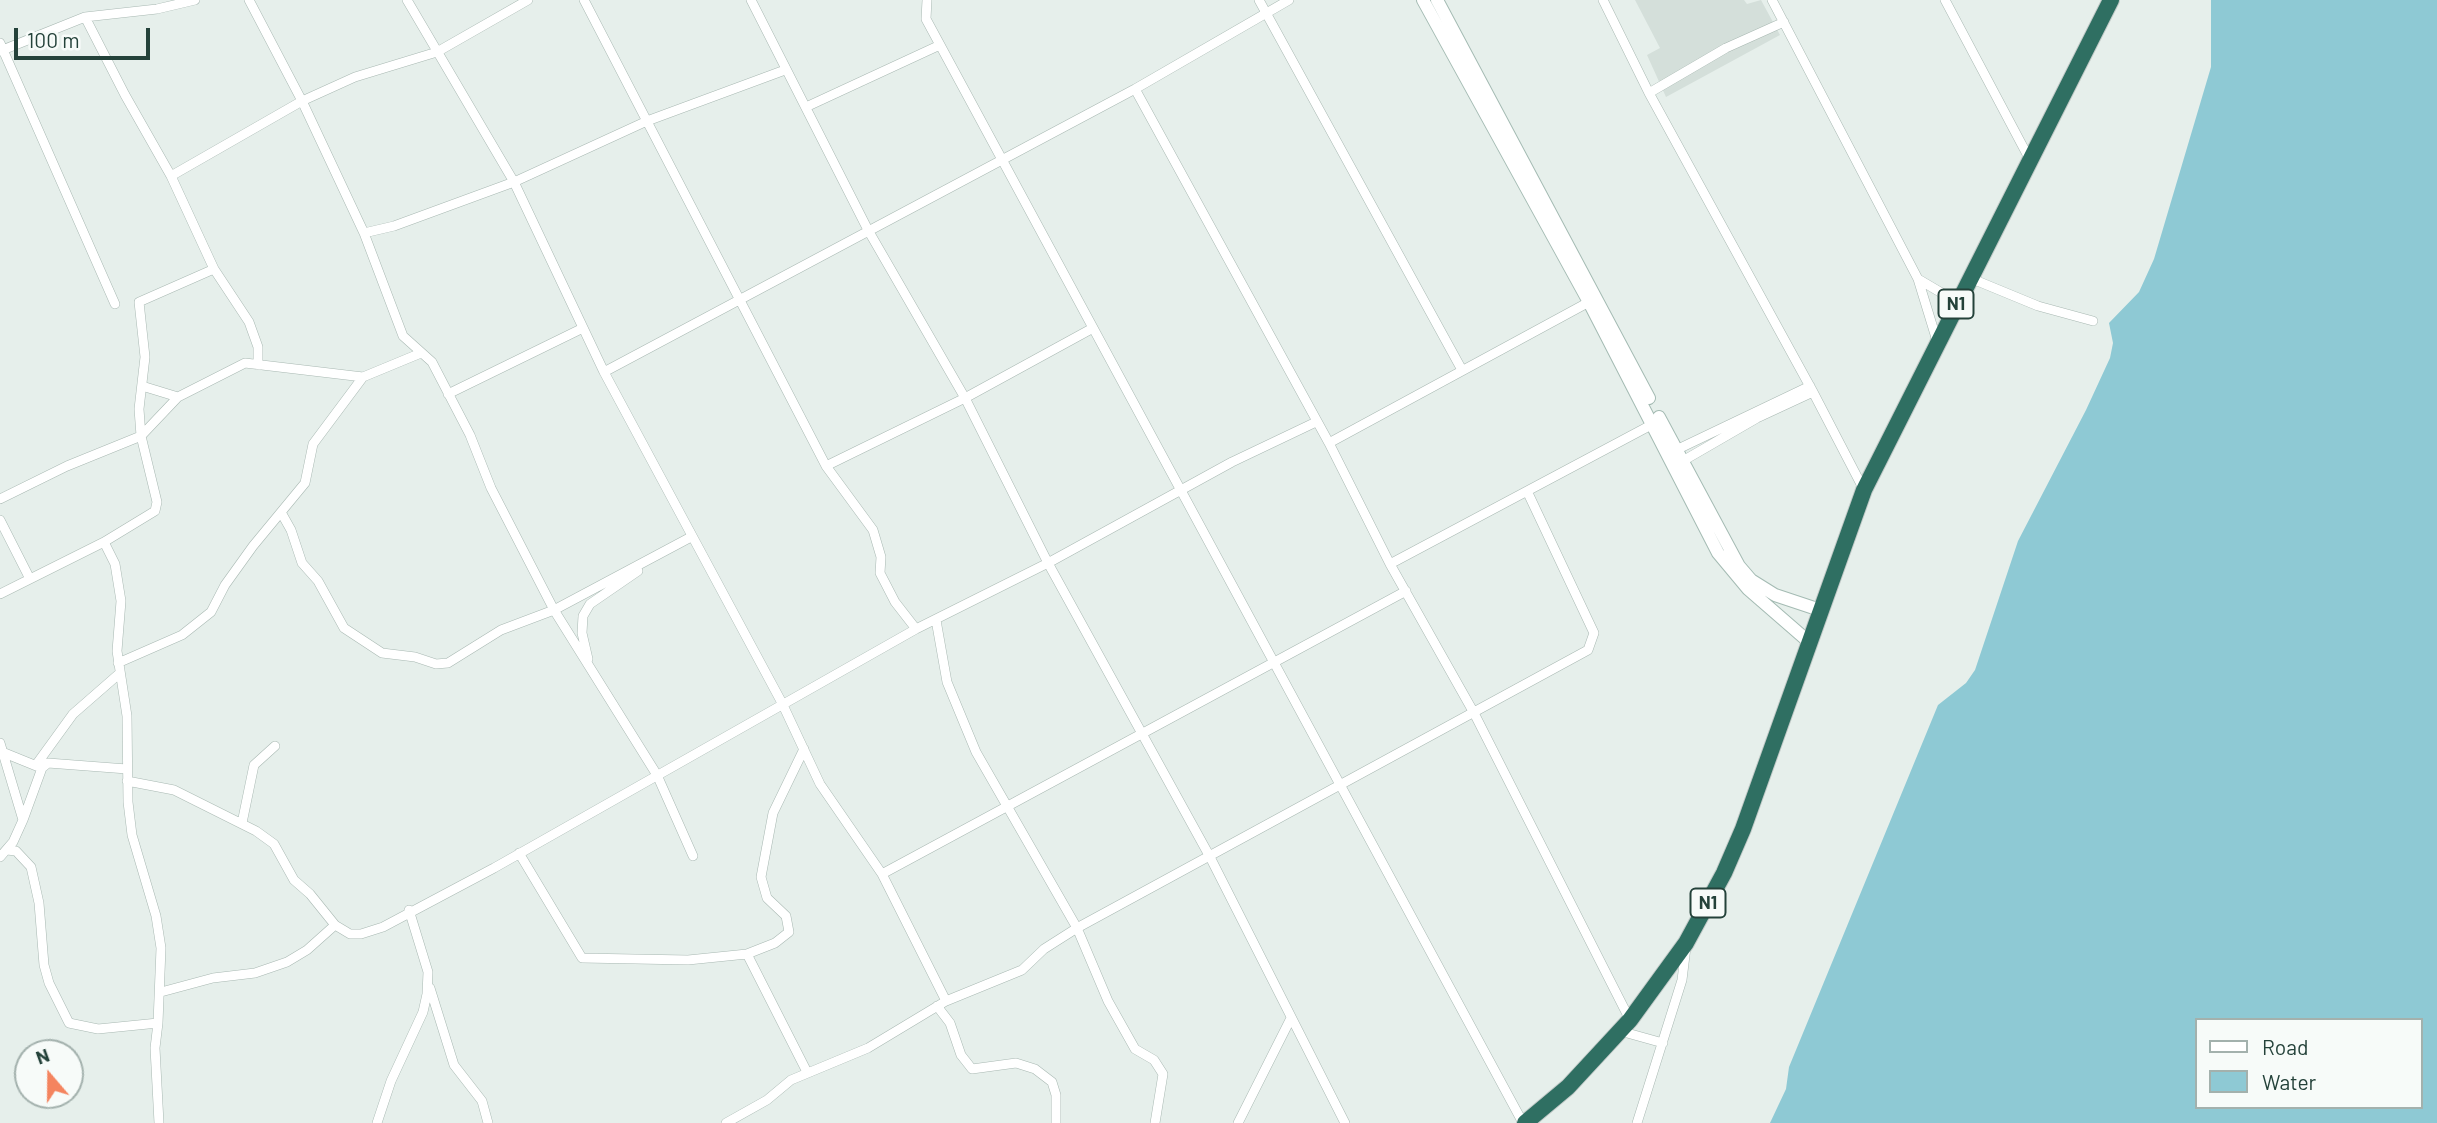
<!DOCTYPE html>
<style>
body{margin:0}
#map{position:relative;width:2437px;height:1123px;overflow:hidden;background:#e6efeb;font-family:Barlow,sans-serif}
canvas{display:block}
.legend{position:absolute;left:2195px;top:1018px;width:228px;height:91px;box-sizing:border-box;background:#f7fbf9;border:2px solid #a3b1ad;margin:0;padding:9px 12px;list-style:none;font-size:21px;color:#24423a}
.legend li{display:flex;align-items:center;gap:14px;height:35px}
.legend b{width:35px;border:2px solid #a3b1ad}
.north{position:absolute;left:14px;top:1039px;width:70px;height:70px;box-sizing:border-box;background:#f7fbf9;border:2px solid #a3b1ad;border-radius:50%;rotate:340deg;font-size:19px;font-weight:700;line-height:28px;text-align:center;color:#24423a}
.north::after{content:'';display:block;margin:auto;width:24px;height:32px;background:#f4845f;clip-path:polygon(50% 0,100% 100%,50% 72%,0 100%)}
.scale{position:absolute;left:14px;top:28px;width:136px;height:32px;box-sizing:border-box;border:4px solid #24423a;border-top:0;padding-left:9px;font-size:21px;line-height:24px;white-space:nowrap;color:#24423a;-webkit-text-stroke:5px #f7fbf9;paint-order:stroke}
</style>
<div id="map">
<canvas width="2437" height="1123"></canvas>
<ul class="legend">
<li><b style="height:9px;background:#fff"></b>Road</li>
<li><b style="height:19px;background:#8ec9d4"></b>Water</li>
</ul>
<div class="north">N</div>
<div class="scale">100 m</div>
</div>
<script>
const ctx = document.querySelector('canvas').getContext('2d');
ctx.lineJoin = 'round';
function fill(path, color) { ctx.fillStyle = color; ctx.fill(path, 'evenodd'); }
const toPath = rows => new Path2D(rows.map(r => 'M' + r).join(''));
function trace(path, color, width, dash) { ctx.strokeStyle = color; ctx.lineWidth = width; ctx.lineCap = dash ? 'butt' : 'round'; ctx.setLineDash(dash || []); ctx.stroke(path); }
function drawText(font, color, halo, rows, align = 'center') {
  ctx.font = font + ' Barlow,sans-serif'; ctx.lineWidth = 6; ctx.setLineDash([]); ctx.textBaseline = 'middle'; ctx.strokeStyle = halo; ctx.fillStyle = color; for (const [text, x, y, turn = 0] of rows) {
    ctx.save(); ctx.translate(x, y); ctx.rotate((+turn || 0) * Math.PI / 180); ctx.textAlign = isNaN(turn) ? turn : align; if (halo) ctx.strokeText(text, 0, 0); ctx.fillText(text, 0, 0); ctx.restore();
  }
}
fill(toPath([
 [1635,0,1744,0,1747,4,1761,0,1780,35,1666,97,1647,55,1660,48]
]), '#d4dfda');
fill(toPath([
 [2211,0,2437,0,2437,1123,1770,1123,1786,1089,1789,1067,1938,705,1966,683,1975,670,2018,541,2086,410,2110,358,2113,343,2109,323,2139,292,2154,259,2211,67],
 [2197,1020,2421,1020,2421,1107,2197,1107]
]), '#8ec9d4');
const street = toPath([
 [249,0,302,101,364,233,403,336,432,362,470,435,491,488,554,610,501,630,448,663,436,664,415,657,382,653,344,628,318,581,302,563,291,530,282,514],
 [407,0,514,182,604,372,782,703,820,784,882,874,946,1001],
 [584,0,826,466,873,530,881,557,880,573,895,602,916,629],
 [751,0,868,230,965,398,1048,563,1210,857,1345,1123],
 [927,0,926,19,1523,1123],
 [1259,0,1462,370],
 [1603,0,1649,93,1813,392,1864,490],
 [1772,0,1918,279,1937,341],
 [1945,0,2030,160],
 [85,17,125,95,171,176,214,269,249,322,258,347,258,365],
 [0,43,115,304],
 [0,51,85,17,157,9,195,0],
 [1135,89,1329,443,1390,564,1474,713,1630,1020],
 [1649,93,1726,48,1784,22],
 [806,107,940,45],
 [171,176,302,101,355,77,437,52,528,0],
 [364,233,394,226,514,182,647,121,785,70],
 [1970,278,2038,306,2093,321],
 [1918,279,1957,302],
 [604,372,1135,89,1289,0],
 [142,386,178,397],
 [448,394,583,328],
 [1329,443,1589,302],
 [1676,450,1810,386],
 [1681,462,1757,418,1813,392],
 [826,466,965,398,1093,328],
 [0,499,67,466,141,436,139,409,145,357,139,302,214,269],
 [0,520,30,579,0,594],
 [691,537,554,610,657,775,693,856],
 [104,542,115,564,121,601,117,651,127,716,128,802,132,835,156,916,161,948,158,1023],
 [1390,564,1653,424],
 [30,579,104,542,155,511,157,502,141,436,178,397,245,363,363,377,421,353],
 [936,620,947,682,976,752,1077,928,1108,1001,1135,1049,1154,1060,1163,1074,1155,1123],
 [588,659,582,633,583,616,590,604,638,571],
 [118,663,182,635,211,612,225,585,253,546,305,483,313,444,363,377],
 [0,743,23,820,13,842,0,857],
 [2,752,39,767],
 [36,765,73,714,120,673],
 [127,781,174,790,256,831,274,844,294,880,310,894,335,925,350,934,361,934,383,927,494,868,916,629,1048,563,1232,462,1316,422],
 [23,820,42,768,48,763,127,769],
 [242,823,254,765,275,746],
 [7,850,16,851,31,867,39,903,44,965,49,983,69,1023,98,1029,158,1023,155,1048,159,1123],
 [519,853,582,958,688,960,747,954,775,943,789,932,786,916,767,898,761,877,773,813,804,749],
 [882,874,1406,591],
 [747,954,807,1072],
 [430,988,454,1065,482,1101,488,1123],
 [161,992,213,978,255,973,287,962,307,950,335,925],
 [937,1006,950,1023,961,1055,972,1069,1016,1063,1035,1069,1052,1082,1056,1095,1056,1123],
 [1620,1031,1663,1043],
 [377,1123,391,1081,423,1012,427,994,428,972,409,910],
 [726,1123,767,1100,791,1080,868,1048,946,1001,1022,970,1044,949,1077,928,1588,650,1594,633,1527,491],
 [1238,1123,1291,1018],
 [1637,1123,1682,980,1686,947]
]);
const secondary = toPath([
 [1423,0,1589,302,1718,553,1748,589,1809,642],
 [1437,0,1649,398],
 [1659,417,1739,566,1751,580,1775,595,1820,610]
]);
const highway = toPath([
 [1525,1123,1568,1087,1630,1020,1686,943,1724,873,1743,829,1864,490,2111,0]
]);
trace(street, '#a8b8b2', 10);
trace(secondary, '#a4bbb3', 14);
trace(highway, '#c2cac8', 18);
trace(street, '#fff', 9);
trace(secondary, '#fff', 12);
trace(highway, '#2f6f62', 16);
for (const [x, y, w] of [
 [1956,304,35],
 [1708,903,35]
]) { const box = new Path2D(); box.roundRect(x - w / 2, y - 14.5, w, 29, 5); ctx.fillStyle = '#f7fbf9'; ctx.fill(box); trace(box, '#24423a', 2); }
drawText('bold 18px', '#24423a', null, [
 ["N1",1956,304],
 ["N1",1708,903]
]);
</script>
